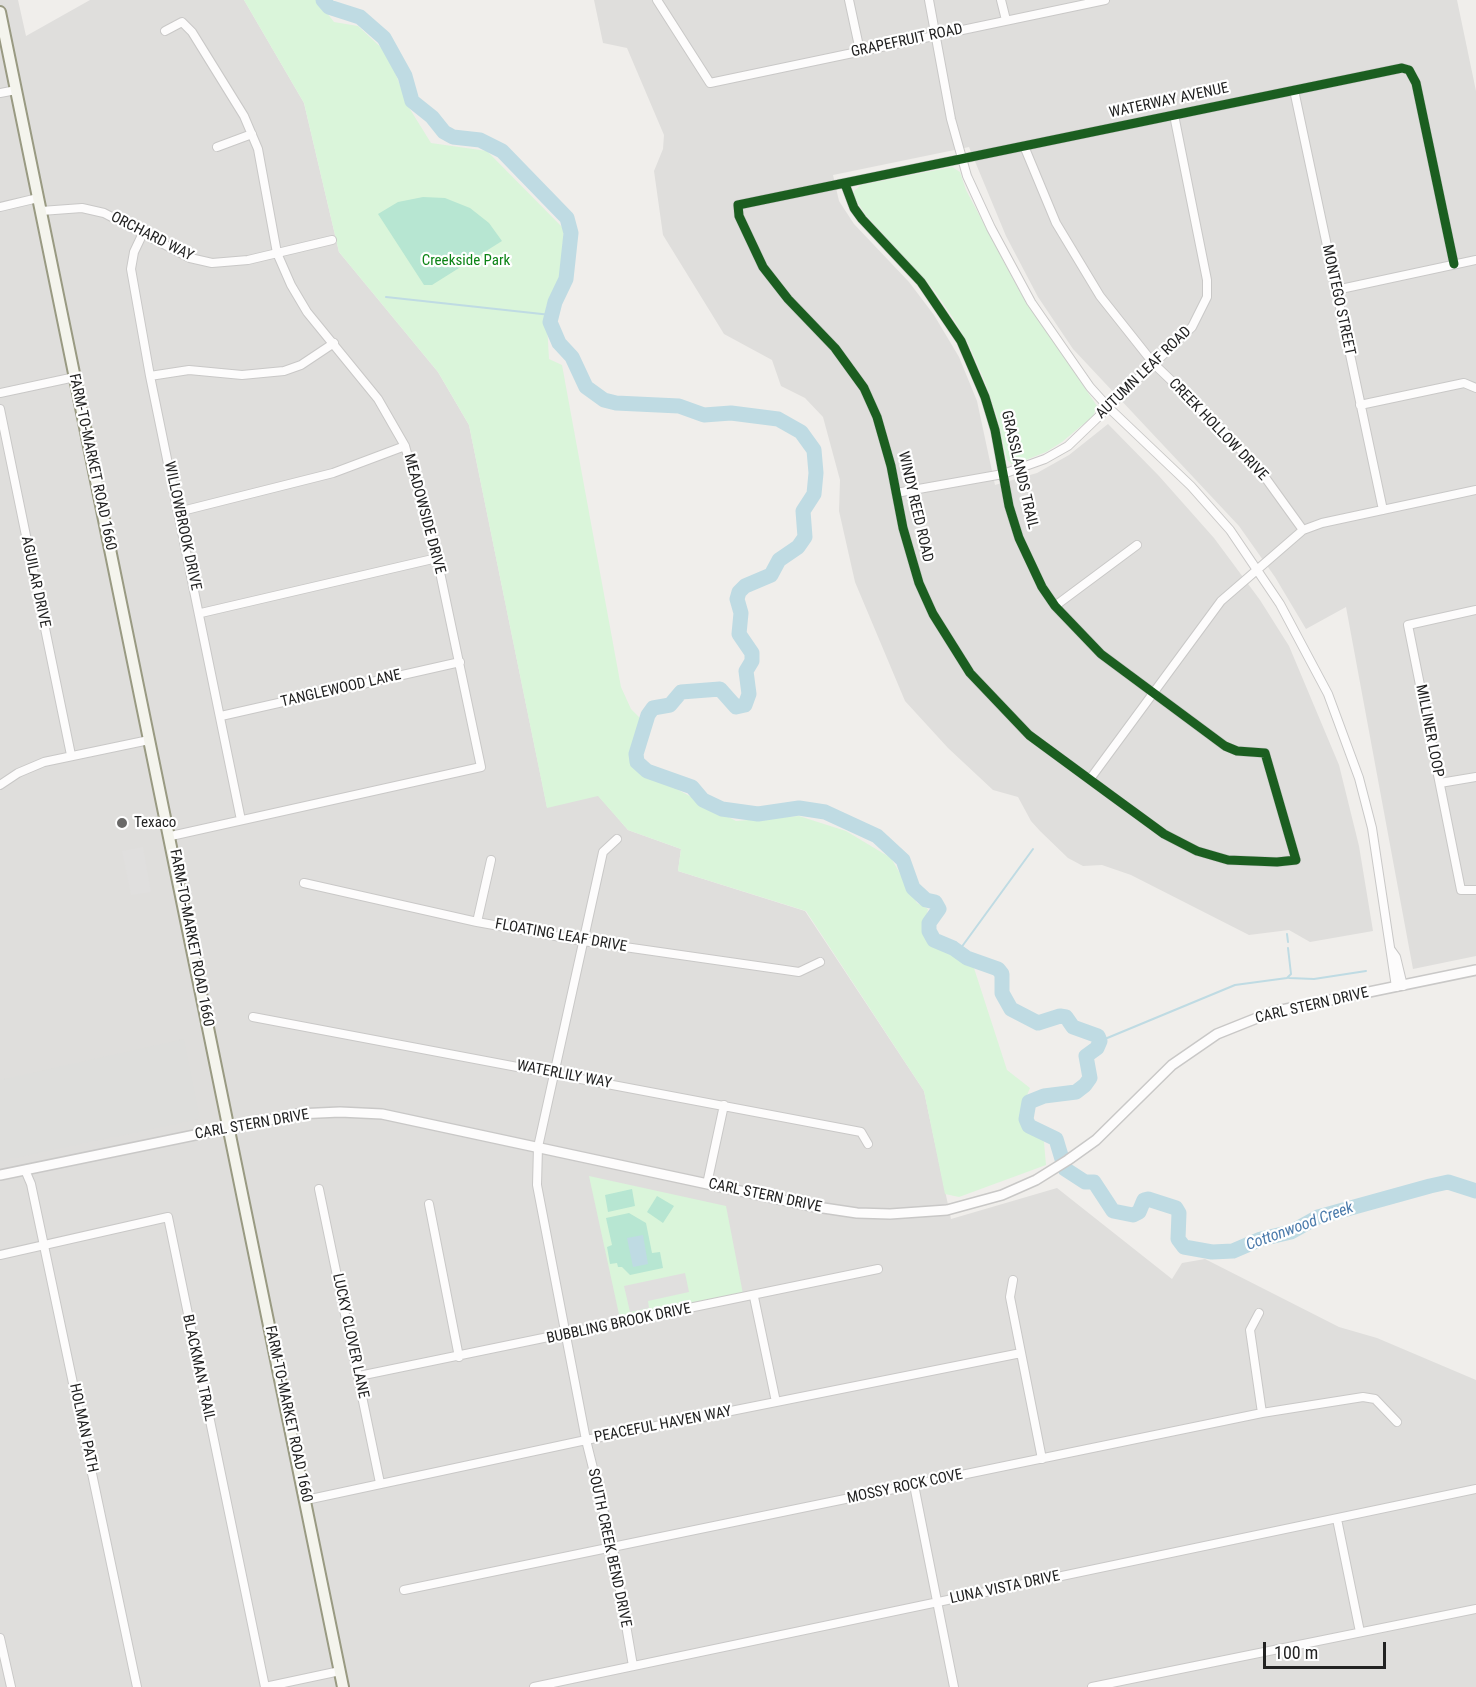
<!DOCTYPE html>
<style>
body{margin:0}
#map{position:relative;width:1476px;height:1687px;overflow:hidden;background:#f0eeeb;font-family:"Roboto Condensed",sans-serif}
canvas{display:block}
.scale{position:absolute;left:1263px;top:1642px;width:123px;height:27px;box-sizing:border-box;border:3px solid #222;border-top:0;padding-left:8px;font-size:18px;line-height:21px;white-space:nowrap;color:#222;-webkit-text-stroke:4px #fff;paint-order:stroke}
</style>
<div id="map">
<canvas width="1476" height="1687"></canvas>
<div class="scale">100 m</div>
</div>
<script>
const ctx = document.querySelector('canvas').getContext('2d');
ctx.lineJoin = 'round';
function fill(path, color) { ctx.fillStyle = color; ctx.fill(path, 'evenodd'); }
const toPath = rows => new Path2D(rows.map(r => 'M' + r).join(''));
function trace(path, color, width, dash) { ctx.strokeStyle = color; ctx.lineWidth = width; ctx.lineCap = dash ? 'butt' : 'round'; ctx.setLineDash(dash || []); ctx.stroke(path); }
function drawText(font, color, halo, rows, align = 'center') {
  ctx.font = font + ' "Roboto Condensed",sans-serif'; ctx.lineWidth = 4.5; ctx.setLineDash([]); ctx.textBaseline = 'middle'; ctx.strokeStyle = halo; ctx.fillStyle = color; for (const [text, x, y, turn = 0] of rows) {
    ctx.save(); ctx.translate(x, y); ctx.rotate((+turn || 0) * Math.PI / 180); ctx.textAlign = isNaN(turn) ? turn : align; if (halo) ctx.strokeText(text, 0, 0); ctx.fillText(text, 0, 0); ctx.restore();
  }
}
fill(toPath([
 [0,0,18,0,26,36,90,0,244,0,304,103,339,252,438,372,469,425,547,807,598,795,628,830,681,849,678,871,805,911,924,1091,951,1219,1057,1188,1172,1279,1182,1263,1205,1259,1339,1327,1377,1338,1476,1380,1476,1687,0,1687],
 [594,0,1457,0,1476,91,1476,956,1413,969,1346,607,1306,629,1275,577,1239,526,1073,349,1038,297,1006,236,969,147,833,175,839,201,854,224,909,282,934,315,959,357,977,401,995,485,1037,473,1069,455,1108,424,1159,476,1214,538,1260,600,1289,646,1339,765,1359,846,1373,931,1310,942,1289,930,1249,935,1131,875,1102,865,1083,866,1068,858,1040,831,1031,821,1018,797,993,790,948,748,905,701,855,582,839,511,840,480,823,417,805,398,781,386,772,360,724,334,663,235,654,171,663,149,664,135,627,48,603,43]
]), '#dfdedc');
fill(toPath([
 [184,1039,200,1119,0,1161,0,1080]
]), '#dededc');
fill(toPath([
 [244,0,317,0,334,22,358,26,388,54,408,106,431,143,487,151,564,229,560,278,546,307,549,359,562,365,621,687,631,709,640,718,632,765,736,821,799,816,846,831,891,858,917,903,928,909,923,933,934,946,950,952,973,965,1007,1070,1030,1088,1023,1105,1024,1126,1040,1133,1044,1142,1046,1165,959,1197,945,1194,924,1091,806,911,678,871,681,849,628,830,598,796,547,808,469,425,438,372,339,252,304,103],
 [952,167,960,172,966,190,1019,290,1097,406,1093,416,1062,442,1046,452,1013,465,1007,460,997,417,985,382,969,345,953,318,934,290,865,214,854,197,854,191,861,185],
 [589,1176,726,1206,743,1294,620,1319]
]), '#daf5da');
fill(toPath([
 [423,197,445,198,470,208,489,223,502,241,432,285,424,285,378,214,398,202],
 [632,1189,635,1206,608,1212,605,1195],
 [657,1196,674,1206,663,1223,647,1212],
 [629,1213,646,1223,652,1253,660,1252,663,1268,630,1275,622,1267,618,1267,617,1263,610,1264,607,1247,612,1245,606,1218]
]), '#b7e6d2');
fill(toPath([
 [143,847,151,892,131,895,122,851],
 [685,1273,689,1292,648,1301,649,1308,630,1312,624,1286]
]), '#e0dfde');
fill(toPath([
 [643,1235,648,1264,633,1267,627,1238]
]), '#bfdbe3');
trace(toPath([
 [386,297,551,315],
 [1287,934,1288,942],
 [958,952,1033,849],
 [1289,978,1314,979,1366,971],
 [1100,1041,1235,985,1287,978,1291,974,1288,948]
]), '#bfdbe3', 2);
trace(toPath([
 [323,0,329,7,360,17,384,38,405,76,412,101,432,117,444,132,453,137,480,140,502,151,567,218,571,233,566,279,555,302,550,322,559,343,572,357,586,387,604,400,616,403,679,406,704,415,731,413,778,419,801,432,814,450,816,473,814,494,803,511,805,537,798,547,779,560,771,575,745,586,739,592,737,599,741,613,739,634,752,653,752,661,746,671,749,694,745,705,736,707,720,689,681,692,670,705,653,708,648,715,636,754,637,762,647,771,692,787,703,800,722,809,758,814,799,808,825,812,877,836,903,860,913,888,926,900,935,902,939,909,929,923,929,931,934,940,953,948,967,958,998,969,1002,974,1002,993,1011,1009,1038,1023,1060,1016,1066,1017,1073,1027,1098,1036,1100,1041,1097,1048,1086,1056,1090,1078,1085,1085,1076,1092,1044,1096,1029,1102,1026,1119,1029,1126,1056,1139,1065,1169,1085,1182,1094,1182,1113,1211,1133,1215,1139,1212,1144,1200,1148,1199,1176,1208,1179,1213,1178,1239,1184,1247,1212,1252,1233,1251,1261,1239,1291,1232,1318,1217,1430,1186,1448,1182,1476,1191]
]), '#bfdbe3', 15);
const minor = toPath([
 [657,0,710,83,1105,0],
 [849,0,860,51],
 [929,0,951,119,967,176,991,228,1031,302,1090,387,1109,408,1191,486,1230,530,1280,604,1328,694,1359,778,1372,828,1396,987],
 [1001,0,1006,20],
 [165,31,182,22,192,32,244,116,258,149,277,253,291,285,307,312,378,399,405,446,437,558,481,767,171,836],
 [1294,90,1383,510],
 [0,93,16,90],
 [1024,146,1056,223,1100,296,1154,364,1225,432,1267,480,1303,530],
 [217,147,252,134],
 [845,184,854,208,862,219,921,282,961,341,985,397,995,430,1009,506,1019,538,1042,587,1055,606,1101,654,1225,746,1237,751,1265,753,1296,860,1277,862,1228,860,1197,851,1164,834,1112,796,1029,735,970,673,933,614,919,583,903,528,891,466,877,417,864,388,835,348,788,299,763,267,739,216,738,205,1402,68,1409,70,1416,83,1454,264],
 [0,207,38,198],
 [41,211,82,208,104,213,190,258,212,263,248,260,332,240],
 [143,233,134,252,131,269,150,376,241,820],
 [1336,290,1476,260],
 [150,376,189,370,242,375,284,371,301,365,334,343],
 [0,393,75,377],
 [1360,405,1464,383,1476,388],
 [0,409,71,755],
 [896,493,1003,474,1045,459,1068,446,1192,327,1207,297,1207,280,1174,115],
 [178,512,333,473,405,446],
 [1055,606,1137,545],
 [1476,610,1408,625,1461,890,1476,890],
 [201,613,437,558],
 [221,716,460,662],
 [1090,779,1221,601,1303,530,1322,523,1476,490],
 [1440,783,1476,777],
 [0,785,18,773,44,762,149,740],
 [617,839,603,852,538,1147,537,1185,586,1440,613,1549,633,1666],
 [304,883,477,922,583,941,799,972,820,962],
 [477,922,491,860],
 [1391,950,1396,957,1403,986],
 [253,1017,861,1132,868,1144],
 [25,1170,31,1184,137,1687],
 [707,1184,724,1105],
 [319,1189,380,1483],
 [429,1204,459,1357],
 [0,1255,168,1217,265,1687],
 [1013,1280,1010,1297,1042,1459],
 [754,1297,776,1402],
 [1259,1313,1250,1330,1262,1413],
 [359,1376,878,1269],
 [914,1485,954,1687],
 [306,1500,586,1440,1021,1353],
 [1337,1519,1360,1632],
 [404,1590,1262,1413,1363,1397,1375,1399,1397,1422],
 [0,1638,11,1687],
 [265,1687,340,1671],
 [534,1687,1476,1489],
 [1092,1687,1476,1609]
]);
const tertiary = toPath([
 [0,1175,297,1114,340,1112,382,1114,810,1206,857,1213,890,1214,947,1210,1002,1195,1036,1180,1068,1160,1096,1140,1172,1065,1217,1034,1272,1012,1476,970]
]);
const secondary = toPath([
 [0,12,343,1687]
]);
trace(minor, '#c9c8c7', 10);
trace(tertiary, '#c9c8c7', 12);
trace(secondary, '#999a82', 14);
trace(minor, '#fdfcfc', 8);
trace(tertiary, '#fdfcfc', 9);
trace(secondary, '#f4f4ed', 10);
trace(toPath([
 [845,184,854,208,862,219,921,282,961,341,985,397,995,430,1009,506,1019,538,1042,587,1055,606,1101,654,1225,746,1237,751,1265,753,1296,860,1277,862,1228,860,1197,851,1164,834,1112,796,1029,735,970,673,933,614,919,583,903,528,891,466,877,417,864,388,835,348,788,299,763,267,739,216,738,205,1402,68,1409,70,1416,83,1454,264]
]), '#1b5e20', 9);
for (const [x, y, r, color] of [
 [122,823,6,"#6a6968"]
]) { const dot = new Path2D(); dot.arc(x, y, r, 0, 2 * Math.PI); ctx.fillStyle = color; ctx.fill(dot); trace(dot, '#fff', 2); }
drawText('15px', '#222', '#fff', [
 ["GRAPEFRUIT ROAD",907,41,-12],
 ["WATERWAY AVENUE",1169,101,-12],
 ["ORCHARD WAY",152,237,27],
 ["MONTEGO STREET",1338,300,78],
 ["AUTUMN LEAF ROAD",1144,373,-44],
 ["CREEK HOLLOW DRIVE",1218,430,46],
 ["FARM-TO-MARKET ROAD 1660",92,462,78],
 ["GRASSLANDS TRAIL",1019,470,77],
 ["WINDY REED ROAD",915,507,77],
 ["MEADOWSIDE DRIVE",424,514,75],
 ["WILLOWBROOK DRIVE",182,526,78],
 ["AGUILAR DRIVE",35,582,78],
 ["TANGLEWOOD LANE",341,689,-13],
 ["MILLINER LOOP",1429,731,79],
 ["FLOATING LEAF DRIVE",561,936,10],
 ["FARM-TO-MARKET ROAD 1660",191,938,79],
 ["CARL STERN DRIVE",1312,1006,-13],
 ["WATERLILY WAY",564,1075,11],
 ["CARL STERN DRIVE",252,1125,-10],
 ["CARL STERN DRIVE",765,1196,12],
 ["BUBBLING BROOK DRIVE",619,1324,-12],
 ["LUCKY CLOVER LANE",350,1336,78],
 ["BLACKMAN TRAIL",198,1368,78],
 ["FARM-TO-MARKET ROAD 1660",288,1414,78],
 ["PEACEFUL HAVEN WAY",663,1425,-11],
 ["HOLMAN PATH",83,1428,78],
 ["MOSSY ROCK COVE",905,1487,-12],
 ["SOUTH CREEK BEND DRIVE",609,1548,78],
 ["LUNA VISTA DRIVE",1005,1588,-12]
]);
drawText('15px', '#0c8416', '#fff', [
 ["Creekside Park",466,261]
]);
drawText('15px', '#222', '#fff', [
 ["Texaco",134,823]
], 'left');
drawText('italic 16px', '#4a7aab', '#fff', [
 ["Cottonwood Creek",1300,1227,-20]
]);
</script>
